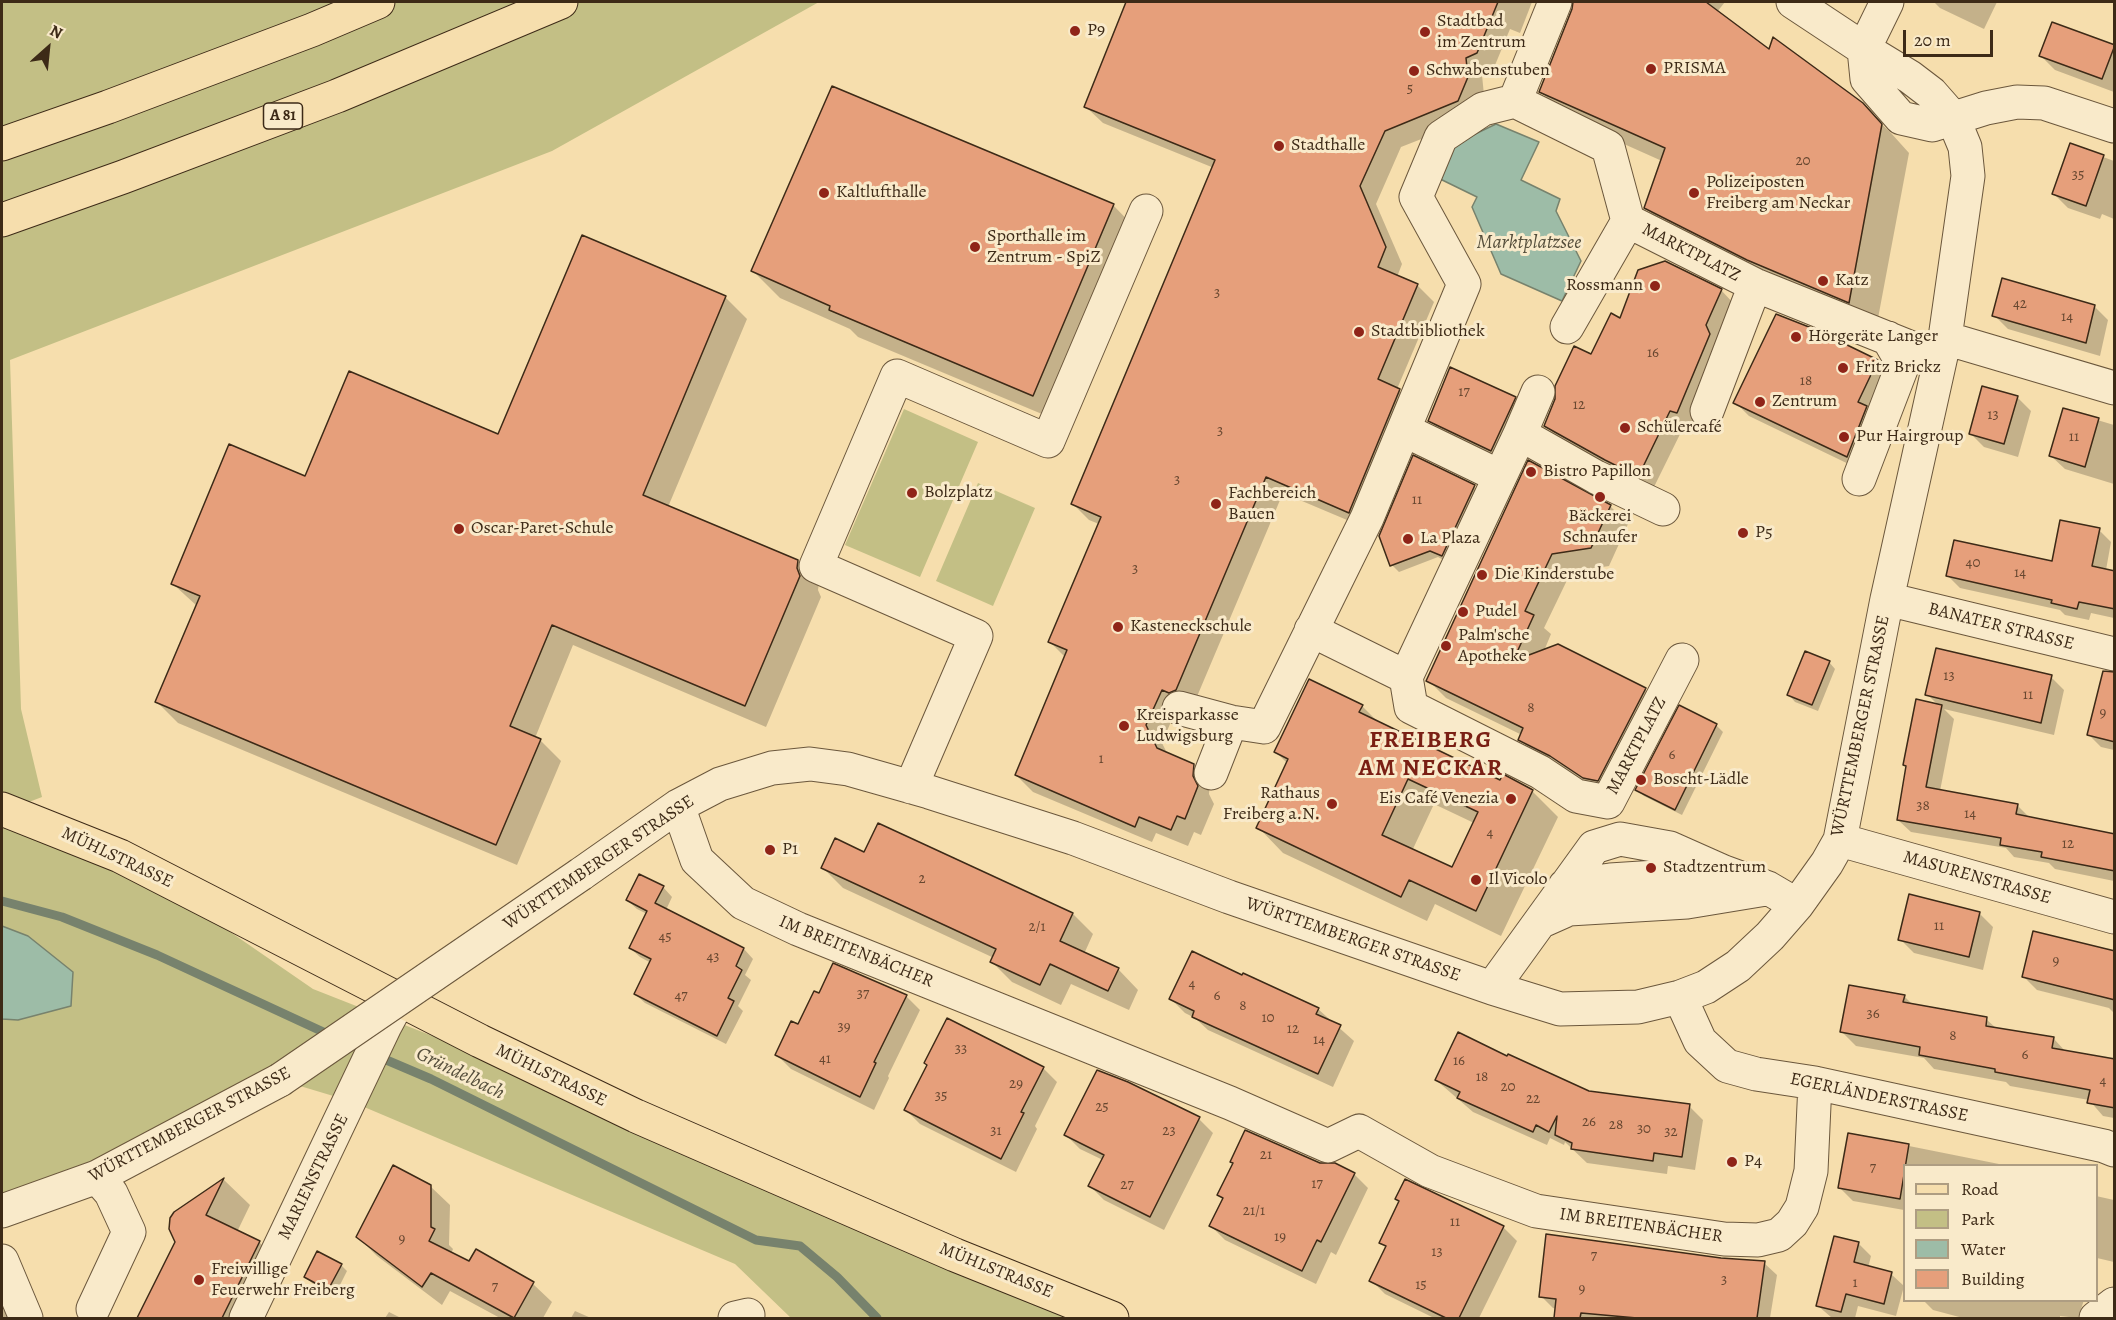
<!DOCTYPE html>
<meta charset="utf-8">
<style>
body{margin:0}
#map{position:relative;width:2116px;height:1320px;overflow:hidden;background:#f6dead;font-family:Alegreya,serif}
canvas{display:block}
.frame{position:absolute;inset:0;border:3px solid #3d2a17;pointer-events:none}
.legend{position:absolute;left:1903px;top:1164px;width:195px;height:138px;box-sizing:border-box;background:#f9eaca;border:2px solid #ae9d82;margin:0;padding:8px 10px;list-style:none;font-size:18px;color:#3d2a17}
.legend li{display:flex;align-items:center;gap:12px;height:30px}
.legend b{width:30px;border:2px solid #ae9d82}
.north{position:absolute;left:18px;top:18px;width:60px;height:60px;-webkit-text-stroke:4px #f9eaca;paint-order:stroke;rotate:27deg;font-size:16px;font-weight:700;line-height:24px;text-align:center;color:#3d2a17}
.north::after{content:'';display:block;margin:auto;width:21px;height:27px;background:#3d2a17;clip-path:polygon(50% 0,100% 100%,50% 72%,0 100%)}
.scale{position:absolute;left:1903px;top:30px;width:90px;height:27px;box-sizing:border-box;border:3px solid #3d2a17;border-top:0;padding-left:8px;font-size:18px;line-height:21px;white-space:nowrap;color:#3d2a17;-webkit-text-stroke:4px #f9eaca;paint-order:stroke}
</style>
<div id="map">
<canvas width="2116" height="1320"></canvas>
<div class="frame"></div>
<ul class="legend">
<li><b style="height:8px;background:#f6dead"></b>Road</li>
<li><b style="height:16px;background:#c3bf85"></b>Park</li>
<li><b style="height:16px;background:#9dbca7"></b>Water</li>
<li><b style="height:16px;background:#e69f7b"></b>Building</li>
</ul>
<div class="north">N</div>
<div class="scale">20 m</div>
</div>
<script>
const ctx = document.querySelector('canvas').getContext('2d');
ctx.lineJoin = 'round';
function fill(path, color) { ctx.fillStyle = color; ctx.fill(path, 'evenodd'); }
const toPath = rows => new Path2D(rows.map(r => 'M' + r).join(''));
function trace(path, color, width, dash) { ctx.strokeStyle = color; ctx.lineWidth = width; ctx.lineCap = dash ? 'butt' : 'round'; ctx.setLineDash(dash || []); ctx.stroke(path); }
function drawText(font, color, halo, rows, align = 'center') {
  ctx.font = font + ' Alegreya,serif'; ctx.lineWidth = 6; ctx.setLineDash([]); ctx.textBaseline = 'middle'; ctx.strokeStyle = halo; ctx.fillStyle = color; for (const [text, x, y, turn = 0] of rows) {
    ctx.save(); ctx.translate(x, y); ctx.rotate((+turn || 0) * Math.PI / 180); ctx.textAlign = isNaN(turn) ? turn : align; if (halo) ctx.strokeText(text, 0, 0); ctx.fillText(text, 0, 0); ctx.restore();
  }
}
fill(toPath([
 [2,2,819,2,552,151,10,360,21,709,42,797,8,810,120,856,313,989,636,1116,1112,1318,791,1318,735,1264,350,1101,280,1080,2,1211,2,1019,18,1020,28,936,2,926],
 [904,409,978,442,920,577,845,545],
 [978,483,1035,508,993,606,936,581]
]), '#c3bf85');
const water = toPath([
 [1496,124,1539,142,1521,180,1560,199,1556,211,1581,261,1562,301,1501,274,1472,207,1477,197,1434,176,1446,148,1496,124],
 [2,926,28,936,73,972,71,1006,18,1020,2,1019,2,926]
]);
fill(water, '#9dbca7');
trace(water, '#77826d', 1.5);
fill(toPath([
 [1128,2,1532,2,1520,33,1510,29,1493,70,1482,75,1484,95,1475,118,1401,147,1376,204,1402,264,1397,277,1417,285,1434,302,1397,389,1416,407,1366,528,1283,493,1193,706,1178,705,1162,743,1168,755,1193,766,1210,783,1209,794,1214,804,1201,835,1194,832,1188,846,1156,833,1152,842,1033,792,1016,775,1066,658,1050,642,1099,524,1089,520,1073,504,1214,168,1103,123,1086,107],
 [1575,2,1725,2,1717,12,1769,52,1862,105,1891,133,1909,153,1876,329,1673,235,1646,208,1662,161,1568,119,1541,92,1574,9],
 [1934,2,1997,2,1984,29,1940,8],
 [2053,24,2114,47,2114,92,2055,70,2041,56],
 [2071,145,2114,161,2114,219,2102,214,2100,219,2068,208,2054,194],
 [1113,205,1140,233,1061,422,858,337,850,329,780,298,753,271],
 [582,237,726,298,747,319,668,507,798,561,819,583,818,590,821,597,766,727,573,645,535,738,540,740,561,761,517,865,178,723,157,702,197,606,173,584,305,478,499,436],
 [1721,290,1735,305,1724,349,1691,426,1685,424,1654,487,1641,484,1560,440,1546,426,1592,356,1620,320],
 [2094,306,2108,320,2100,356,2008,329,1994,315],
 [1841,341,1846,346,1877,361,1891,375,1861,470,1749,416,1735,402],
 [2017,397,2031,411,2018,457,1984,447,1970,433],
 [1515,398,1521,405,1498,457,1436,427,1429,420],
 [2064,410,2114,425,2114,484,2065,469,2051,456],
 [1414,457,1474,487,1482,494,1449,563,1438,557,1399,572,1392,565],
 [1529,462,1610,506,1628,524,1609,566,1571,572,1544,628,1551,634,1544,651,1558,646,1645,689,1664,708,1616,799,1538,758,1520,739,1522,735,1446,698,1427,679],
 [2099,530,2111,542,2106,570,2114,572,2114,618,2091,613,2089,620,2065,615,2060,610,1960,588,1948,576,2054,563],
 [1829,662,1835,669,1818,711,1795,702,1789,695],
 [2051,677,2064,690,2054,735,1944,709,1954,719,1940,791,2017,805,2029,817,2114,836,2114,881,2055,869,2049,863,2014,857,2006,848,1911,832,1898,820,1907,767,1905,765,1938,705,1927,694],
 [2114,693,2114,750,2101,747,2089,735],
 [1362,706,1379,723,1501,782,1532,791,1558,817,1501,936,1435,904,1427,921,1283,853,1258,827,1288,764,1276,752],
 [1434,804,1474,823,1452,869,1412,851],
 [1680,707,1716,725,1723,732,1682,815,1644,796,1637,790],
 [878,825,1073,914,1093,934,1084,954,1118,969,1138,990,1129,1010,1071,984,1061,1005,1012,982,992,962,994,958,843,888,823,868,865,854],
 [663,887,672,897,666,910,744,949,753,959,745,975,751,980,738,1006,743,1011,726,1044,645,1003,635,994,651,963,640,957,630,948,647,914,637,909,627,900],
 [1979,913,1993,927,1983,970,1914,953,1900,939],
 [2114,960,2114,1013,2109,1008,2037,990,2023,976],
 [1243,977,1318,1009,1354,1041,1333,1087,1208,1030,1195,1018,1185,1013,1171,999],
 [819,995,906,996,920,1010,888,1076,889,1078,874,1110,791,1069,777,1055],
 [1904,996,1913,1005,1986,1019,1997,1029,2054,1039,2067,1053,2114,1061,2114,1118,2103,1116,2089,1100,2010,1086,2006,1082,1934,1069,1924,1058,1856,1046,1842,1032],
 [1508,1058,1588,1092,1689,1106,1703,1120,1695,1170,1668,1166,1667,1174,1587,1163,1565,1142,1564,1145,1550,1138,1547,1145,1473,1112,1436,1080],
 [1043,1068,1057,1082,1035,1126,1037,1129,1016,1172,920,1124,906,1110],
 [1199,1119,1213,1133,1164,1230,1104,1200,1090,1186,1103,1160,1080,1149,1066,1135],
 [1849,1134,1999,1164,2000,1166,1904,1166,1904,1210,1853,1201,1839,1187],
 [1234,1164,1320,1165,1354,1174,1368,1188,1336,1255,1331,1252,1316,1284,1225,1240,1211,1226,1224,1200,1219,1195],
 [224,1180,250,1205,237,1232,259,1242,286,1269,261,1318,139,1318,176,1242,175,1214],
 [430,1186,450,1205,449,1245,453,1249,451,1254,469,1263,533,1284,552,1302,543,1318,500,1318,450,1291,442,1305,377,1256,358,1237],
 [2096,1196,2114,1200,2114,1262,2097,1258,2096,1260],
 [1503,1227,1517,1241,1479,1318,1434,1318,1385,1294,1371,1280,1387,1248,1381,1242],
 [1858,1243,1871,1256,1868,1268,1891,1274,1904,1286,1896,1316,1858,1306,1855,1318,1832,1318,1817,1305],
 [1721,1259,1764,1263,1777,1275,1770,1318,1556,1318,1557,1309,1553,1308,1541,1296],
 [341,1265,347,1271,335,1295,312,1283,305,1277],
 [2,1289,16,1318,2,1318],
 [1923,1300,2084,1300,2078,1318,2060,1316,2060,1318,1963,1318,1933,1310],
 [575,1311,591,1318,571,1318],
 [389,1312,401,1318,385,1318]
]), '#0003');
trace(toPath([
 [2,901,62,917,157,955,332,1036],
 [377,1056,431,1079,756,1240,800,1246,837,1277,877,1318]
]), '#77826d', 9);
const building = toPath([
 [1126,2,1498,2,1477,53,1466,58,1468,77,1458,101,1385,131,1360,186,1386,247,1378,267,1418,284,1378,379,1400,389,1350,510,1349,513,1266,477,1176,690,1169,693,1162,690,1146,725,1157,748,1194,764,1193,776,1198,786,1185,819,1177,816,1171,830,1139,817,1135,827,1015,775,1067,650,1048,642,1101,517,1071,504,1215,160,1084,107,1126,2],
 [1573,2,1706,2,1769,49,1773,37,1863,103,1882,124,1849,303,1747,260,1644,208,1665,148,1539,92,1572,9,1573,2],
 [2052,22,2115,45,2102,79,2039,56,2052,22],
 [832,86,1114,204,1033,396,829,310,830,306,751,271,832,86],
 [2070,143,2104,155,2086,206,2052,194,2070,143],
 [582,235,726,296,643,495,798,560,797,568,800,576,745,706,552,625,510,726,541,739,496,845,155,702,200,596,171,584,229,444,305,476,349,371,498,434,582,235],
 [1665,261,1722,289,1706,325,1710,334,1677,413,1670,411,1640,473,1628,468,1627,471,1605,460,1544,426,1555,399,1555,386,1574,346,1591,354,1611,313,1620,318,1638,270,1665,261],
 [2002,278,2095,305,2086,343,1992,316,2002,278],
 [1776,314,1842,340,1841,342,1878,360,1858,402,1867,406,1847,457,1733,403,1776,314],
 [1450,367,1516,397,1491,451,1428,421,1450,367],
 [1982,386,2018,396,2004,444,1969,434,1982,386],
 [2063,408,2099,418,2085,467,2049,456,2063,408],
 [1413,455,1475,485,1442,556,1430,551,1390,566,1379,536,1413,455],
 [1528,460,1611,505,1591,548,1552,554,1525,611,1534,615,1513,661,1558,644,1646,688,1598,781,1583,778,1550,756,1518,740,1523,728,1426,681,1528,460],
 [2060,520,2100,528,2092,566,2115,571,2115,609,2079,602,2077,609,2051,603,2052,600,1946,576,1954,540,2052,561,2060,520],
 [1936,648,2052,675,2041,723,1925,695,1936,648],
 [1805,651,1830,661,1812,705,1787,695,1805,651],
 [2103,671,2115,672,2115,742,2087,735,2103,671],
 [1309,679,1363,705,1359,712,1500,780,1503,774,1533,790,1476,911,1409,880,1401,897,1256,828,1288,759,1274,752,1309,679],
 [1408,779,1478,812,1452,867,1382,835,1408,779],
 [1916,699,1942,705,1926,787,2018,804,2016,814,2115,834,2115,871,2041,857,2042,852,2000,845,2001,838,1897,820,1906,766,1903,765,1916,699],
 [1679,705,1717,724,1675,810,1635,790,1679,705],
 [878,823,1073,913,1060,941,1119,968,1108,991,1050,964,1040,985,990,962,996,949,821,868,835,838,864,852,878,823],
 [639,874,664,886,655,903,744,948,736,966,742,970,728,998,734,1001,717,1036,634,994,651,959,629,948,647,911,626,900,639,874],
 [1909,894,1980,912,1969,957,1898,940,1909,894],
 [2033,931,2115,951,2115,1000,2022,977,2033,931],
 [1192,951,1242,975,1243,973,1319,1008,1316,1014,1341,1025,1318,1074,1192,1017,1194,1011,1169,999,1192,951],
 [833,963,907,995,874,1062,876,1063,860,1097,775,1055,791,1021,798,1024,814,991,819,993,833,963],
 [1849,985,1905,995,1903,1002,1987,1017,1986,1026,2054,1037,2052,1048,2115,1059,2115,1108,2087,1103,2090,1090,1995,1072,1995,1069,1919,1055,1920,1047,1840,1032,1849,985],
 [947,1018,1044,1067,1021,1112,1024,1113,1001,1159,904,1110,927,1065,924,1063,947,1018],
 [1458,1032,1507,1056,1508,1054,1589,1091,1690,1104,1682,1157,1654,1153,1653,1161,1571,1149,1572,1143,1555,1135,1557,1116,1549,1132,1536,1125,1533,1132,1457,1098,1460,1092,1435,1080,1458,1032],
 [1097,1070,1128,1082,1200,1117,1150,1217,1088,1186,1104,1155,1064,1135,1097,1070],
 [1245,1130,1320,1163,1335,1163,1355,1173,1321,1242,1317,1240,1302,1271,1209,1226,1223,1198,1217,1195,1233,1163,1230,1162,1245,1130],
 [1848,1133,1909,1144,1900,1199,1838,1188,1848,1133],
 [393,1165,431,1185,431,1227,435,1229,429,1241,469,1261,476,1249,534,1282,514,1318,431,1273,422,1287,356,1237,393,1165],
 [224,1178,206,1215,260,1241,222,1318,137,1318,175,1242,169,1229,170,1218,174,1212,224,1178],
 [1405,1179,1504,1226,1459,1318,1446,1318,1369,1281,1386,1246,1379,1243,1399,1201,1395,1199,1405,1179],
 [1546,1234,1721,1258,1765,1261,1757,1318,1637,1318,1581,1313,1580,1318,1554,1318,1556,1299,1539,1297,1546,1234],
 [1834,1236,1859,1242,1854,1262,1892,1272,1884,1304,1846,1294,1841,1312,1816,1306,1834,1236],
 [317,1251,342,1264,328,1290,304,1277,317,1251]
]);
fill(building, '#e69f7b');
trace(building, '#3d2a17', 1.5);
const minor = toPath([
 [1887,2,1864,49,1867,79,1901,118,1932,125,1986,108,2017,102,2044,103,2114,126],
 [1515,101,1555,2],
 [1628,221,1755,285,1939,359],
 [1945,338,2114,388],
 [1707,411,1755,285],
 [1404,430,1499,476],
 [1520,434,1596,477,1663,509],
 [1859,479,1903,364,1888,338],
 [1887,599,2114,654],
 [1311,630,1406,677,1411,707,1540,772,1576,796,1608,802,1682,660],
 [1406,677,1520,434,1538,392],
 [1179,708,1231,722,1264,727,1367,518,1464,284,1416,197,1441,137,1483,109,1515,101,1608,147,1628,221,1567,327],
 [1211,773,1231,722],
 [911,787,976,636,816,566,897,376,1048,441,1146,211],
 [678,806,697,860,743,903,798,929,1230,1103,1328,1146,1359,1131,1430,1171,1536,1211,1724,1239,1758,1240,1779,1235,1792,1223,1802,1207,1811,1171,1815,1083],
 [1840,840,2114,917],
 [581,874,678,806,720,784,772,768,810,764,848,769,929,792,1073,838,1229,897,1492,988,1560,1009,1638,1007,1680,997,1706,987,1738,966,1770,936,1797,905,1827,863,1840,840,1887,599,1945,338,1968,176,1965,147,1953,118,1931,93,1910,77,1864,49,1793,2],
 [1565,886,1610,880,1719,873],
 [1542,921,1569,909,1687,902,1766,889],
 [1492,988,1594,847,1620,839,1670,848,1724,872,1768,888,1797,905],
 [1680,997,1700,1041,1727,1066,1756,1074,1815,1083,2104,1146,2114,1150],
 [2,1211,97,1177,280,1080],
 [2,1261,26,1318],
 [93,1309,129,1232,111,1193,97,1177],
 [246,1318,385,1026,399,1000],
 [735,1318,748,1315],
 [2096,1318,2114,1304]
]);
const major = toPath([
 [2,809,120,856,480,1041,636,1116,955,1255,1112,1318]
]);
const highway = toPath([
 [2,144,108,107,312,30,378,2],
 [2,220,123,177,337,96,561,2]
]);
trace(minor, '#6b573c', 35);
trace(major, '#3d2a17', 35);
trace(highway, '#3d2a17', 35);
trace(minor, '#f9eaca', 33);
trace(major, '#f6dead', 33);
trace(highway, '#f6dead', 33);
const minorBridge = toPath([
 [280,1080,581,874]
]);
trace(minorBridge, '#6b573c', 35, []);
trace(minorBridge, '#f9eaca', 33);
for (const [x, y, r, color] of [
 [1075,31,6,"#8f2418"],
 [1425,32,6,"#8f2418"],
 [1651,69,6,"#8f2418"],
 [1414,71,6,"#8f2418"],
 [1279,146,6,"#8f2418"],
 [824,193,6,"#8f2418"],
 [1694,193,6,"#8f2418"],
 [975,247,6,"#8f2418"],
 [1823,281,6,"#8f2418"],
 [1655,286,6,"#8f2418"],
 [1359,332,6,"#8f2418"],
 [1796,337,6,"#8f2418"],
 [1843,368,6,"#8f2418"],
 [1760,402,6,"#8f2418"],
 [1625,428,6,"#8f2418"],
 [1844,437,6,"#8f2418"],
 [1531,472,6,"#8f2418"],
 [912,493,6,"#8f2418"],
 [1600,497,6,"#8f2418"],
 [1216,504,6,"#8f2418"],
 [459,529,6,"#8f2418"],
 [1743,533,6,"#8f2418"],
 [1408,539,6,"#8f2418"],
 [1482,575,6,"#8f2418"],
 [1463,612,6,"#8f2418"],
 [1118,627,6,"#8f2418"],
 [1446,646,6,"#8f2418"],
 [1124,726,6,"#8f2418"],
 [1641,780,6,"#8f2418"],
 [1511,799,6,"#8f2418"],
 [1332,804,6,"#8f2418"],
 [770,850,6,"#8f2418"],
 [1651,868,6,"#8f2418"],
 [1476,880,6,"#8f2418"],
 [1732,1162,6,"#8f2418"],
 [199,1280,6,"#8f2418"]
]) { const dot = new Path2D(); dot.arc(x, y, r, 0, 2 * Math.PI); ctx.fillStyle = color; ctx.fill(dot); trace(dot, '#f9eaca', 2); }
drawText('15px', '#674730', null, [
 ["5",1410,89],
 ["20",1803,161],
 ["35",2078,175],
 ["3",1217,293],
 ["42",2020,304],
 ["14",2067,317],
 ["16",1653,353],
 ["18",1806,381],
 ["17",1464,392],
 ["12",1579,405],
 ["13",1993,415],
 ["3",1220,431],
 ["11",2074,437],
 ["3",1177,480],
 ["11",1417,500],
 ["40",1973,563],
 ["3",1135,569],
 ["14",2020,573],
 ["13",1949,676],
 ["11",2028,695],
 ["8",1531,708],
 ["9",2103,713],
 ["6",1672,755],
 ["1",1101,759],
 ["38",1923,806],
 ["14",1970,814],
 ["4",1490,833],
 ["12",2068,844],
 ["2",922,879],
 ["11",1939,926],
 ["2/1",1037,927],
 ["45",665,937],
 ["43",713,957],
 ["9",2056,961],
 ["4",1192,984],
 ["37",863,994],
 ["47",681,996],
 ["6",1217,996],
 ["8",1243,1006],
 ["36",1873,1014],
 ["10",1268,1018],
 ["39",844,1027],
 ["12",1293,1029],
 ["8",1953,1036],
 ["14",1319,1040],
 ["33",961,1049],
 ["6",2025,1055],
 ["41",825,1059],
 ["16",1459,1061],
 ["18",1482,1077],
 ["4",2103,1081],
 ["29",1016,1084],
 ["20",1508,1087],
 ["35",941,1096],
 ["22",1533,1099],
 ["25",1102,1107],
 ["26",1589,1122],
 ["28",1616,1125],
 ["30",1644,1129],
 ["31",996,1131],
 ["23",1169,1131],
 ["32",1671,1132],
 ["21",1266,1155],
 ["7",1873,1168],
 ["17",1317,1184],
 ["27",1127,1185],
 ["21/1",1254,1211],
 ["11",1455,1222],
 ["19",1280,1237],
 ["9",402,1239],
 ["13",1437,1252],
 ["7",1594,1256],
 ["3",1724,1280],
 ["1",1855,1283],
 ["15",1421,1285],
 ["7",495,1287],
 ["9",1582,1289]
]);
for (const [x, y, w] of [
 [283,116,39]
]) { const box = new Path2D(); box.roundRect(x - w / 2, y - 13, w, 26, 4.5); ctx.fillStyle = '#f9eaca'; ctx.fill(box); trace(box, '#3d2a17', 1.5); }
drawText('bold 16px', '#3d2a17', null, [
 ["A 81",283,116]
]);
drawText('18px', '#3d2a17', '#f9eaca', [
 ["Stadtbad",1437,22],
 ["im Zentrum",1437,43],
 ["P9",1087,31],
 ["PRISMA",1663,69],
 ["Schwabenstuben",1426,71],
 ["Stadthalle",1291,146],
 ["Polizeiposten",1706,183],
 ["Freiberg am Neckar",1706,204],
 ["Kaltlufthalle",836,193],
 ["Sporthalle im",987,237],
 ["Zentrum - SpiZ",987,258],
 ["Katz",1835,281],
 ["Rossmann",1643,286,"right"],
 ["Stadtbibliothek",1371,332],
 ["Hörgeräte Langer",1808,337],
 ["Fritz Brickz",1855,368],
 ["Zentrum",1772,402],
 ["Schülercafé",1637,428],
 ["Pur Hairgroup",1856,437],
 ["Bistro Papillon",1543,472],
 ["Bolzplatz",924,493],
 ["Fachbereich",1228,494],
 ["Bauen",1228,515],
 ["Bäckerei",1600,517,"center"],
 ["Schnaufer",1600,538,"center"],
 ["Oscar-Paret-Schule",471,529],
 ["P5",1755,533],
 ["La Plaza",1420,539],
 ["Die Kinderstube",1494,575],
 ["Pudel",1475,612],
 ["Kasteneckschule",1130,627],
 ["Palm'sche",1458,636],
 ["Apotheke",1458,657],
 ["Kreisparkasse",1136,716],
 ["Ludwigsburg",1136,737],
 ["Boscht-Lädle",1653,780],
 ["Rathaus",1320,794,"right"],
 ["Freiberg a.N.",1320,815,"right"],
 ["Eis Café Venezia",1499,799,"right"],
 ["P1",782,850],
 ["Stadtzentrum",1663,868],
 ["Il Vicolo",1488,880],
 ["P4",1744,1162],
 ["Freiwillige",211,1270],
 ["Feuerwehr Freiberg",211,1291]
], 'left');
drawText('18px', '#3d2a17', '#f9eaca', [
 ["MARKTPLATZ",1691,253,27],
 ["BANATER STRASSE",2001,627,14],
 ["WÜRTTEMBERGER STRASSE",1861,726,-78],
 ["MARKTPLATZ",1637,746,-62],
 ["MÜHLSTRASSE",117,858,25],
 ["WÜRTTEMBERGER STRASSE",599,863,-34],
 ["MASURENSTRASSE",1977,878,16],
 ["WÜRTTEMBERGER STRASSE",1353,940,19],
 ["IM BREITENBÄCHER",856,952,22],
 ["MÜHLSTRASSE",551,1076,26],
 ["EGERLÄNDERSTRASSE",1879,1098,12],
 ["WÜRTTEMBERGER STRASSE",190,1125,-28],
 ["MARIENSTRASSE",314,1177,-64],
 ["IM BREITENBÄCHER",1641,1226,8],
 ["MÜHLSTRASSE",996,1271,22]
]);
drawText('italic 20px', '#554e3b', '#f9eaca', [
 ["Marktplatzsee",1529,243],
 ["Gründelbach",460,1074,26]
]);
ctx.letterSpacing = '1.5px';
drawText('bold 24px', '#7a1f14', '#f9eaca', [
 ["FREIBERG",1431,741],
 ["AM NECKAR",1431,769]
]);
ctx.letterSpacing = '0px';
</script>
